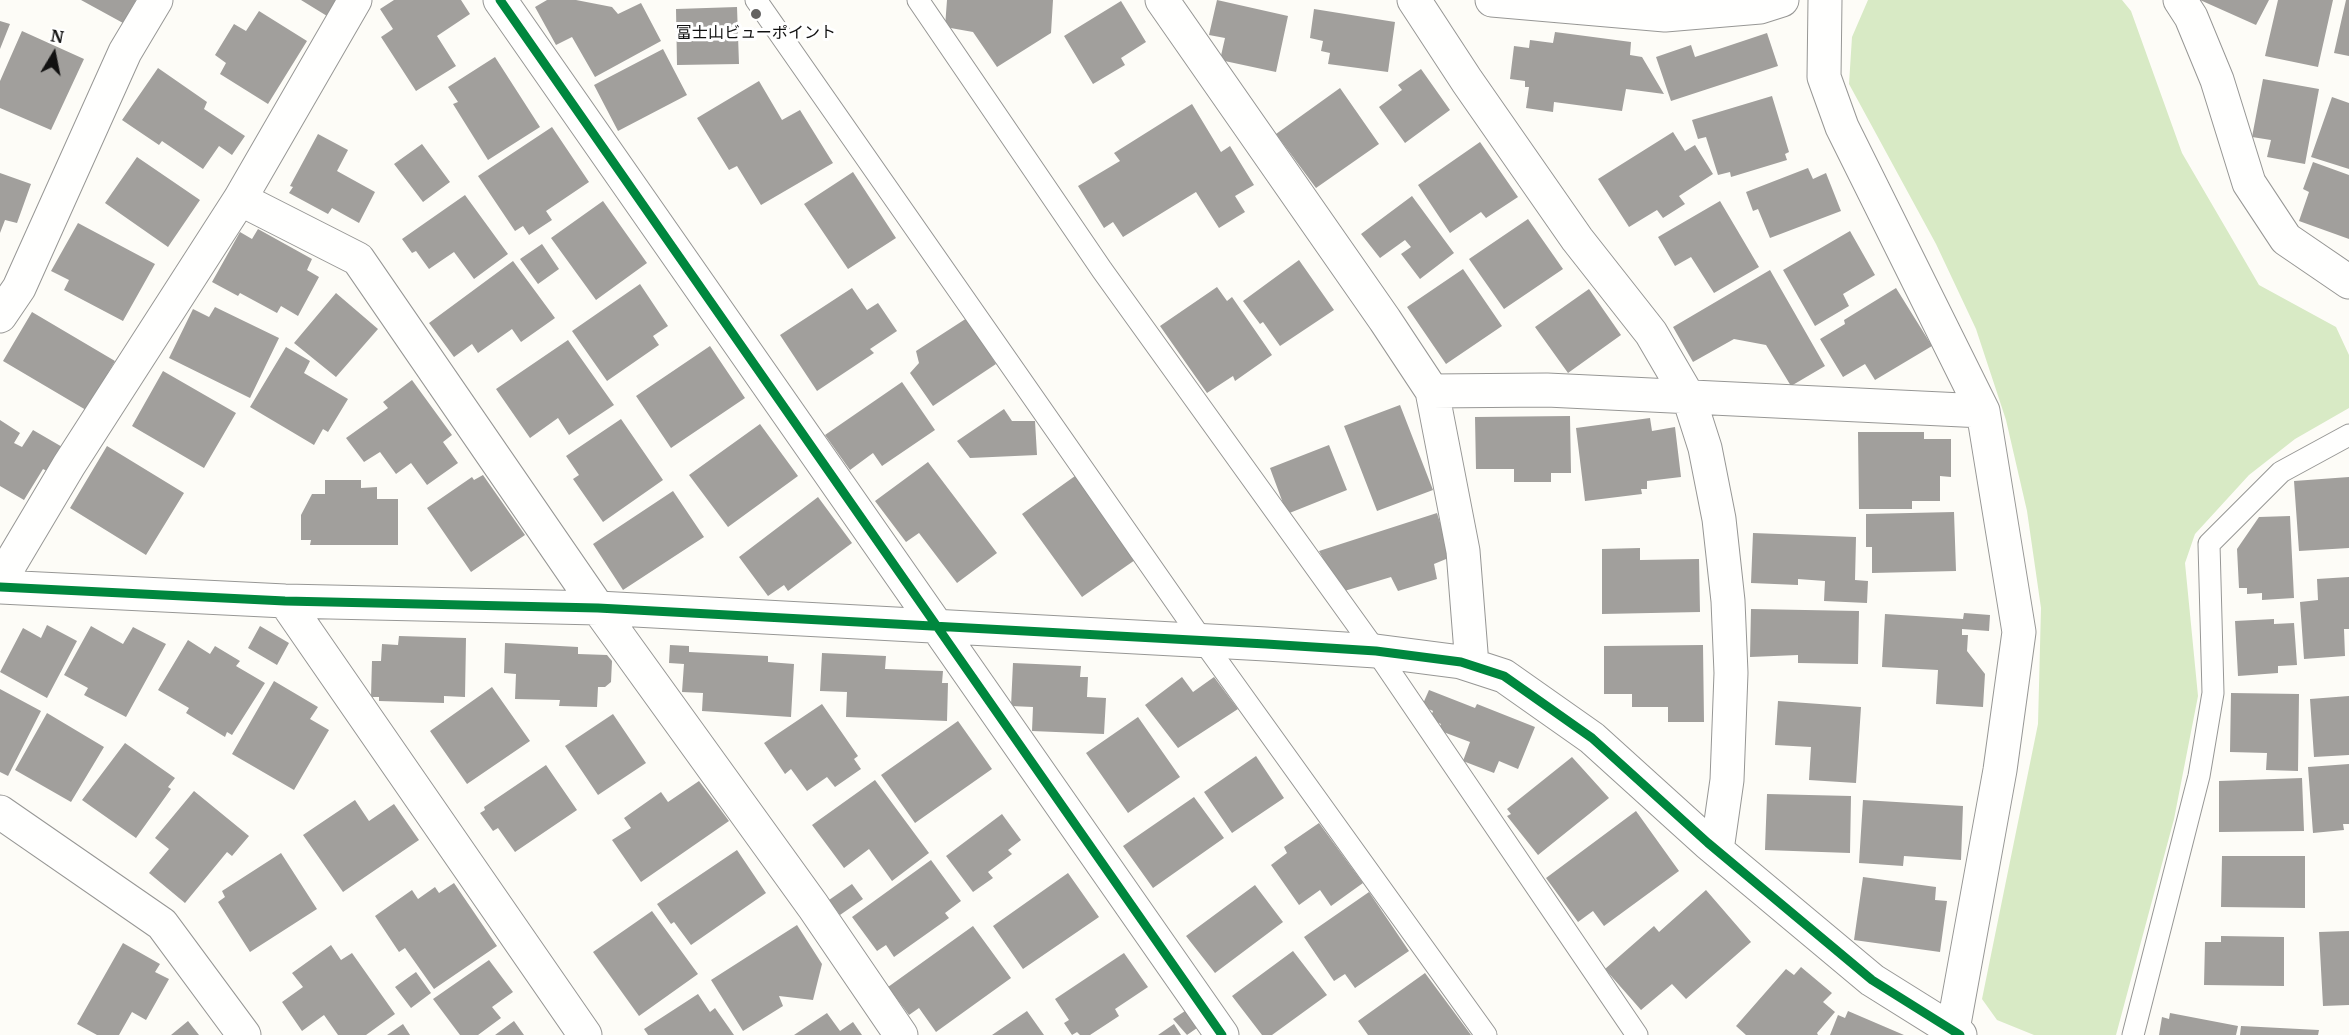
<!DOCTYPE html>
<meta charset="utf-8">
<style>
body{margin:0}
#map{position:relative;width:2349px;height:1035px;overflow:hidden;background:#fdfcf7;font-family:Merriweather,serif}
canvas{display:block}
.north{position:absolute;left:24px;top:24px;width:60px;height:60px;-webkit-text-stroke:4px #fff;paint-order:stroke;rotate:10deg;font-size:16px;font-weight:700;line-height:24px;text-align:center;color:#111}
.north::after{content:'';display:block;margin:auto;width:21px;height:27px;background:#111;clip-path:polygon(50% 0,100% 100%,50% 72%,0 100%)}
</style>
<div id="map">
<canvas width="2349" height="1035"></canvas>
<div class="north">N</div>
</div>
<script>
const ctx = document.querySelector('canvas').getContext('2d');
ctx.lineJoin = 'round';
function fill(path, color) { ctx.fillStyle = color; ctx.fill(path, 'evenodd'); }
const toPath = rows => new Path2D(rows.map(r => 'M' + r).join(''));
function trace(path, color, width, dash) { ctx.strokeStyle = color; ctx.lineWidth = width; ctx.lineCap = dash ? 'butt' : 'round'; ctx.setLineDash(dash || []); ctx.stroke(path); }
function drawText(font, color, halo, rows, align = 'center') {
  ctx.font = font + ' Merriweather,"Noto Sans JP",serif'; ctx.lineWidth = 6; ctx.setLineDash([]); ctx.textBaseline = 'middle'; ctx.strokeStyle = halo; ctx.fillStyle = color; for (const [text, x, y, turn = 0] of rows) {
    ctx.save(); ctx.translate(x, y); ctx.rotate((+turn || 0) * Math.PI / 180); ctx.textAlign = isNaN(turn) ? turn : align; if (halo) ctx.strokeText(text, 0, 0); ctx.fillText(text, 0, 0); ctx.restore();
  }
}
fill(toPath([
 [1868,0,2122,0,2131,11,2182,153,2259,285,2336,327,2349,355,2349,408,2295,439,2249,475,2195,534,2185,563,2198,696,2174,819,2116,1035,2034,1035,1997,1020,1982,999,2038,724,2041,608,2027,511,2006,420,1976,329,1936,244,1849,84,1852,37]
]), '#d8eac5');
fill(toPath([
 [81,0,136,0,123,23],
 [301,0,337,0,327,16],
 [394,0,461,0,470,14,437,36,456,66,416,91,381,37,393,29,380,9],
 [547,0,576,0,612,7,618,14,641,3,661,41,595,77,572,37,556,45,535,7],
 [947,0,1053,0,1051,33,997,67,973,32,945,27],
 [1217,0,1288,16,1276,72,1220,60,1225,38,1209,35],
 [2200,0,2269,0,2256,25],
 [2278,0,2333,0,2318,67,2265,56],
 [2346,0,2349,0,2349,56,2334,53],
 [1121,1,1146,42,1121,58,1125,65,1093,84,1064,36],
 [737,7,739,64,677,65,676,9],
 [1314,9,1395,22,1388,72,1328,64,1330,53,1321,51,1323,41,1310,38],
 [259,11,307,41,268,104,220,74,226,63,215,55,234,24,246,31],
 [0,21,10,24,0,49],
 [22,31,84,59,51,130,0,108,0,81],
 [1555,32,1631,42,1630,55,1642,57,1664,94,1626,89,1622,111,1554,102,1553,112,1526,108,1529,87,1525,87,1525,81,1510,79,1514,46,1529,48,1530,40,1553,43],
 [1767,33,1778,66,1671,101,1656,57,1691,45,1695,57],
 [663,49,687,95,618,131,594,85],
 [495,57,540,127,488,160,453,104,458,102,448,87],
 [158,68,207,102,204,109,245,136,232,155,219,146,203,169,162,141,159,145,122,120],
 [1421,69,1450,110,1405,143,1379,107,1402,90,1398,85],
 [2263,79,2319,89,2305,164,2267,157,2271,140,2252,137],
 [759,81,782,120,800,110,833,163,761,205,737,166,729,170,697,118],
 [1340,88,1379,144,1316,188,1276,134],
 [1772,96,1789,152,1785,154,1787,160,1731,177,1730,172,1718,175,1706,137,1698,139,1692,120],
 [2332,97,2349,103,2349,169,2311,157],
 [1192,104,1221,152,1230,146,1254,185,1235,196,1245,212,1219,228,1196,192,1123,237,1113,222,1104,228,1078,186,1120,161,1114,153],
 [552,127,589,182,546,211,552,220,529,235,523,226,515,231,478,176],
 [1673,132,1685,151,1695,145,1713,174,1679,196,1685,204,1663,218,1657,210,1629,227,1598,179],
 [318,134,348,150,337,171,375,192,359,223,332,208,328,214,289,193,293,187,290,186],
 [1480,142,1518,197,1486,218,1481,212,1450,233,1418,185],
 [422,144,450,182,423,202,394,164],
 [137,157,200,200,168,247,105,203],
 [2313,162,2349,175,2349,239,2299,221,2309,192,2303,189],
 [1808,168,1813,179,1826,173,1841,211,1770,238,1758,209,1753,211,1746,192],
 [853,172,896,238,848,269,804,204],
 [0,173,31,184,17,223,5,220,0,233],
 [465,195,508,254,474,279,454,252,429,269,416,251,412,253,402,239],
 [1412,196,1454,253,1420,279,1401,254,1411,247,1405,240,1380,258,1361,234],
 [603,201,647,263,596,300,551,238],
 [1720,201,1759,267,1714,293,1691,257,1675,266,1658,237],
 [1528,219,1563,269,1504,309,1469,259],
 [78,223,155,264,123,321,64,290,69,280,51,271],
 [258,229,312,259,307,270,319,277,298,316,281,306,277,313,240,293,238,296,212,282,240,232,252,239],
 [1850,231,1875,275,1843,294,1849,306,1815,326,1783,270],
 [542,244,559,269,538,284,520,259],
 [1299,260,1334,310,1280,346,1263,322,1260,324,1243,301],
 [513,261,555,318,521,342,512,329,478,353,472,344,454,357,429,323],
 [1463,269,1502,326,1446,364,1407,307],
 [1770,270,1825,366,1791,386,1766,345,1734,339,1693,362,1673,327],
 [640,284,668,326,653,336,659,345,607,381,572,331],
 [1217,287,1227,301,1232,297,1272,355,1235,381,1233,376,1207,393,1160,326],
 [852,288,867,310,878,303,897,331,870,349,874,353,817,391,780,335],
 [1896,288,1932,346,1875,380,1865,364,1843,377,1820,339,1845,324,1844,320],
 [1589,289,1621,335,1568,373,1535,327],
 [336,293,378,329,336,377,294,343],
 [215,307,279,338,250,398,169,358,193,309,209,317],
 [32,312,115,361,86,410,3,361],
 [967,318,996,364,933,406,910,373,919,363,916,351],
 [568,340,614,405,569,435,558,418,530,438,496,389],
 [710,346,745,398,671,448,636,396],
 [286,347,310,361,304,373,348,399,328,432,323,429,314,445,250,407],
 [163,371,236,413,204,468,132,426],
 [412,380,452,435,443,442,458,463,427,485,411,463,396,474,380,452,364,462,346,438,388,408,383,402],
 [902,382,935,430,882,466,873,453,850,470,825,435],
 [1400,405,1433,490,1377,511,1344,426],
 [1004,409,1012,421,1035,421,1037,455,970,458,957,441],
 [1570,416,1571,473,1551,473,1551,482,1514,482,1514,469,1476,469,1475,417],
 [1650,418,1652,431,1675,427,1681,477,1647,481,1647,489,1641,489,1642,494,1585,501,1576,428],
 [621,419,663,480,603,522,573,479,579,475,566,456],
 [0,420,20,433,14,443,22,447,33,430,64,448,49,472,43,469,24,500,0,486],
 [760,424,798,476,728,527,689,475],
 [1858,432,1924,432,1924,439,1951,439,1951,477,1940,476,1940,501,1912,501,1912,509,1859,509],
 [1329,445,1347,490,1287,514,1270,468],
 [107,446,184,493,146,555,70,508],
 [928,462,997,553,957,583,919,533,906,542,875,501],
 [483,475,525,535,471,572,427,508,472,477,474,480],
 [1075,476,1135,560,1082,597,1022,514],
 [2349,477,2349,548,2299,551,2294,481],
 [325,480,361,480,361,488,377,487,377,499,398,499,398,545,310,545,311,540,301,540,301,515,312,494,325,494],
 [673,491,704,537,623,590,593,544],
 [818,497,852,543,788,591,784,585,768,596,739,557],
 [1954,512,1956,571,1872,573,1872,547,1866,547,1866,514],
 [1437,513,1451,557,1434,564,1437,579,1398,591,1391,577,1341,592,1319,551],
 [2290,516,2294,598,2262,600,2262,593,2247,594,2247,588,2239,588,2237,549,2259,517],
 [1753,533,1856,537,1855,580,1868,581,1867,603,1824,601,1825,581,1798,579,1798,585,1751,583],
 [1640,548,1640,560,1699,559,1700,612,1602,614,1602,549],
 [2349,577,2349,629,2344,629,2345,656,2304,659,2300,602,2318,600,2317,579],
 [1751,609,1859,611,1858,664,1798,663,1798,655,1750,657],
 [1964,613,1990,615,1989,631,1962,629,1962,635,1968,635,1967,651,1985,674,1983,707,1936,704,1938,670,1882,667,1885,614,1963,619],
 [2274,619,2274,624,2294,623,2297,665,2278,666,2278,673,2238,676,2235,621],
 [47,625,77,641,47,698,0,672,23,628,41,638],
 [91,626,123,644,133,627,166,644,126,717,84,695,88,688,64,675],
 [260,626,289,643,277,665,248,648],
 [399,636,466,638,465,697,444,696,444,703,379,701,379,697,371,697,372,661,381,661,382,644,398,645],
 [188,640,210,654,215,646,240,661,236,666,265,683,232,735,227,732,225,737,186,713,189,708,158,690],
 [505,643,578,647,578,654,607,655,612,661,611,682,605,687,598,687,597,707,559,706,560,700,515,699,516,674,504,673],
 [670,645,689,646,689,652,768,656,768,662,794,664,791,717,702,711,703,693,682,692,684,664,669,663],
 [1703,645,1704,722,1668,722,1668,707,1632,707,1632,694,1604,694,1604,646],
 [822,653,886,656,885,669,943,671,942,683,948,683,947,721,846,717,847,692,820,691],
 [1013,663,1081,666,1080,677,1088,677,1087,697,1106,698,1104,734,1032,731,1033,707,1011,706],
 [1182,677,1193,692,1214,677,1238,709,1178,748,1145,705],
 [274,681,318,707,310,719,329,730,294,790,232,754],
 [492,687,530,741,467,784,430,731],
 [0,689,41,711,8,776,0,772],
 [1429,690,1475,708,1477,704,1535,727,1518,769,1499,761,1494,773,1463,761,1470,742,1438,730,1441,724,1430,719,1433,711,1422,706],
 [2231,693,2299,694,2298,771,2266,770,2267,753,2230,752],
 [2349,696,2349,755,2314,757,2310,699],
 [1778,701,1861,707,1856,783,1809,780,1811,747,1775,745],
 [822,704,858,756,854,759,861,769,835,787,827,777,807,791,791,769,785,774,764,743],
 [47,713,104,747,71,802,15,770],
 [613,714,646,763,598,795,565,746],
 [1138,717,1180,777,1128,813,1086,753],
 [958,721,992,769,915,823,881,775],
 [125,743,175,778,168,787,171,789,136,838,82,800],
 [1256,756,1284,798,1232,833,1204,792],
 [1572,757,1609,798,1538,855,1507,816,1511,814,1507,809],
 [2349,764,2349,824,2343,824,2344,830,2313,833,2308,767],
 [546,765,577,810,515,852,498,828,493,831,480,813,485,810,484,807],
 [2302,778,2304,831,2219,832,2219,781],
 [875,780,929,853,892,881,869,849,844,868,812,825],
 [699,781,729,821,641,882,612,840,631,828,624,818,661,792,668,802],
 [194,791,249,836,232,856,227,852,185,903,149,873,169,849,155,838],
 [1767,794,1851,796,1850,853,1765,850],
 [1194,797,1224,838,1153,888,1123,846],
 [355,800,369,821,394,804,419,840,343,892,303,835],
 [1863,800,1963,806,1961,860,1904,856,1903,866,1859,863],
 [1636,811,1679,871,1604,926,1593,911,1578,922,1546,878],
 [1002,814,1021,840,1008,850,1012,854,988,872,993,878,973,892,946,856],
 [1319,823,1363,883,1331,906,1320,890,1299,905,1271,865,1287,853,1284,847],
 [737,850,766,893,691,945,674,922,671,924,657,904],
 [281,853,317,909,250,952,218,902,225,897,222,891],
 [2222,856,2305,856,2305,908,2221,907],
 [931,860,961,901,945,913,949,918,894,957,886,945,877,951,852,917],
 [1068,873,1099,917,1023,969,993,926],
 [1863,877,1936,887,1935,900,1947,901,1940,952,1854,940],
 [454,883,497,946,434,989,405,948,399,952,375,916,412,890,418,899,435,887,439,893],
 [852,884,863,899,840,915,829,900],
 [1255,885,1283,922,1215,973,1186,936],
 [1706,890,1751,942,1686,999,1672,984,1641,1010,1605,969,1654,926,1659,932],
 [1369,892,1409,951,1355,988,1345,974,1334,981,1304,937],
 [652,911,698,974,639,1016,593,952],
 [797,925,822,964,813,1000,779,996,783,1006,743,1031,711,980],
 [973,926,1011,978,936,1032,919,1008,909,1015,888,987],
 [2349,931,2349,1005,2323,1006,2319,932],
 [2221,936,2284,937,2284,986,2204,985,2205,942,2221,942],
 [123,943,160,964,155,972,169,979,146,1020,132,1012,119,1035,97,1035,77,1024],
 [331,945,341,960,352,953,395,1014,366,1035,338,1035,324,1015,302,1031,282,1002,303,987,292,973],
 [1293,951,1327,995,1272,1035,1262,1035,1232,996],
 [1124,953,1148,987,1115,1009,1119,1016,1090,1035,1080,1035,1077,1032,1072,1035,1064,1023,1069,1020,1055,999],
 [489,960,513,992,492,1007,501,1018,478,1035,460,1035,433,999],
 [1801,967,1832,993,1823,1002,1835,1012,1817,1033,1818,1035,1746,1035,1736,1026,1786,969,1794,975],
 [416,972,431,993,411,1008,395,987],
 [1425,973,1471,1035,1368,1035,1358,1021],
 [698,994,710,1012,715,1008,734,1035,648,1035,644,1029],
 [1027,1011,1044,1035,992,1035],
 [1185,1011,1197,1028,1187,1035,1173,1019],
 [1848,1011,1904,1035,1830,1035,1838,1015,1845,1018],
 [827,1013,840,1031,853,1022,862,1035,794,1035],
 [2170,1013,2238,1026,2236,1035,2159,1035,2162,1017,2169,1019],
 [188,1021,199,1035,171,1035],
 [514,1021,524,1035,495,1035],
 [403,1024,410,1035,387,1035],
 [1174,1024,1181,1035,1158,1035],
 [2241,1026,2319,1030,2318,1035,2240,1035]
]), '#a19f9c');
const service = toPath([
 [756,0,1203,641,1486,1035],
 [918,0,1102,270,1376,651,1637,1035],
 [2133,1035,2199,776,2213,693,2209,544,2281,472,2349,435]
]);
const minor = toPath([
 [500,0,1222,1035],
 [1162,0,1385,320,1432,391,1463,551,1472,665],
 [1414,0,1467,81,1577,239,1651,333,1689,398,1705,448,1719,519,1728,601,1731,673,1727,780,1717,850],
 [1492,0,1665,15,1760,7,1782,0],
 [1825,0,1824,77,1842,127,1983,411,2019,632,2000,770,1952,1035],
 [2180,0,2191,17,2217,80,2249,183,2286,239,2349,282],
 [240,199,358,259,598,608,813,906,901,1035],
 [0,316,19,288,125,52,156,0],
 [1432,391,1547,390,1983,411],
 [0,581,69,465,240,199,355,0],
 [0,587,285,601,598,608,1266,644,1376,651,1461,662,1504,676,1592,738,1708,843,1872,980,1960,1035],
 [285,601,585,1035],
 [0,812,162,924,244,1035]
]);
trace(service, '#979795', 23);
trace(minor, '#979795', 35);
trace(service, '#fffffe', 21);
trace(minor, '#fffffe', 33);
trace(toPath([
 [500,0,1222,1035],
 [0,587,285,601,598,608,1266,644,1376,651,1461,662,1504,676,1592,738,1708,843,1872,980,1960,1035]
]), '#00873e', 9);
for (const [x, y, r, color] of [
 [756,14,6,"#646362"]
]) { const dot = new Path2D(); dot.arc(x, y, r, 0, 2 * Math.PI); ctx.fillStyle = color; ctx.fill(dot); trace(dot, '#fff', 2); }
drawText('16px', '#111', '#fff', [
 ["富士山ビューポイント",756,33]
]);
</script>
